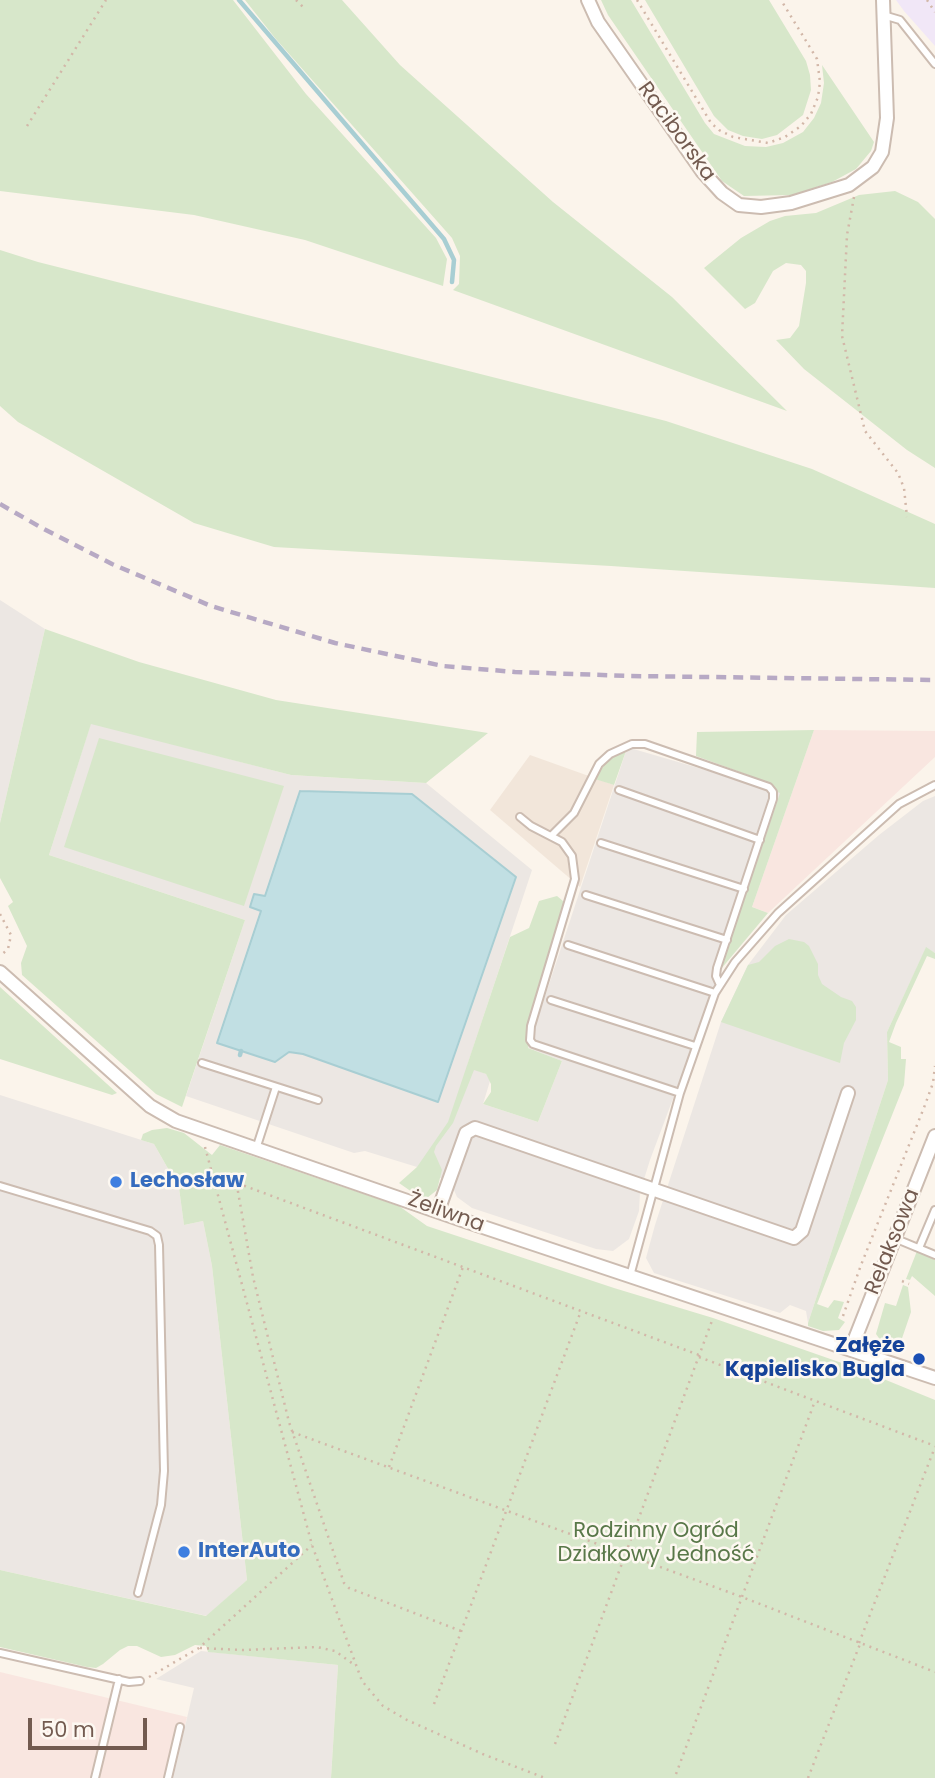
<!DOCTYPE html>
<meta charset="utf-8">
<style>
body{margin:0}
#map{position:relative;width:935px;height:1778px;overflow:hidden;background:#fbf4eb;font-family:Poppins,sans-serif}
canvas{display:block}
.scale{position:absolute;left:28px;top:1718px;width:119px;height:32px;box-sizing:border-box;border:4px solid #735b50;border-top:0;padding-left:9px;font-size:21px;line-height:24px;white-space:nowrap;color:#735b50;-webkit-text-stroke:5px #fdf8f1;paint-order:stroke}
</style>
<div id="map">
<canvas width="935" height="1778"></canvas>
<div class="scale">50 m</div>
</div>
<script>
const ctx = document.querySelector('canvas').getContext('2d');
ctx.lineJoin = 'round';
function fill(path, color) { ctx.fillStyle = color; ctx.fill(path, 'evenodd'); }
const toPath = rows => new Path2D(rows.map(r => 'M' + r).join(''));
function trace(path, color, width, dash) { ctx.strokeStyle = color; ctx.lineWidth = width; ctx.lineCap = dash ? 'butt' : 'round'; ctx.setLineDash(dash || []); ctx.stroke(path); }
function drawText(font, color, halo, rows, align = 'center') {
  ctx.font = font + ' Poppins,sans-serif'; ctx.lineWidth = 5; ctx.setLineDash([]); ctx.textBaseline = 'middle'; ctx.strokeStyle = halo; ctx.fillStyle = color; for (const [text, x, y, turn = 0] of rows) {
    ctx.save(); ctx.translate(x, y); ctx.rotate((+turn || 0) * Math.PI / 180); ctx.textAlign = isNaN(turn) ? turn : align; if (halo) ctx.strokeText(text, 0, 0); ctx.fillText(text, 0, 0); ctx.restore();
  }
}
fill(toPath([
 [530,755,614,785,580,887,490,810]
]), '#f2e6da');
fill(toPath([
 [814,730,935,731,935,757,768,913,752,907],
 [0,1672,187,1717,173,1778,0,1778]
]), '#f9e6e0');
fill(toPath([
 [0,600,45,629,0,823],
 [91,723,291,775,426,783,532,870,467,1066,486,1074,490,1081,483,1104,538,1122,562,1061,528,1048,626,751,630,748,781,792,714,989,650,1160,640,1192,639,1211,629,1239,613,1251,596,1249,472,1208,457,1197,451,1183,417,1167,365,1151,354,1153,186,1096,245,920,49,855],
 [935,796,935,953,926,948,887,1032,888,1080,808,1323,806,1311,790,1305,780,1313,654,1273,646,1258,655,1225,721,1022,748,965,786,915,879,835,923,801],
 [0,1095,154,1144,179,1188,184,1225,203,1221,212,1266,247,1580,207,1616,0,1570],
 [201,1651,338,1665,331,1778,173,1778,194,1688,156,1679]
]), '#ece7e3');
fill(toPath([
 [896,0,935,0,935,46,904,11]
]), '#f1e7f7');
fill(toPath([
 [0,0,233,0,306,94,436,238,447,259,443,286,305,240,194,215,0,191],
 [245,0,342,0,400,65,553,202,672,297,787,411,453,290,459,284,460,256,452,238,275,38],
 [601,0,631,0,705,123,714,134,745,146,766,147,783,143,803,132,814,118,821,103,824,83,822,65,874,142,871,151,856,169,832,182,792,195,744,196,722,181,608,15],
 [645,0,769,0,806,61,810,75,811,90,803,115,777,135,762,139,743,136,728,130,714,116],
 [895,191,918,202,935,219,935,468,907,450,804,369,776,340,790,338,799,326,806,283,806,271,801,265,786,263,773,271,755,303,745,309,704,268,741,238,770,221,785,216,816,213,859,195],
 [0,250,38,262,666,421,812,469,935,524,935,588,611,566,274,547,194,523,18,422,0,406],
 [45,629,139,662,276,700,488,733,426,783,291,775,91,724,49,855,245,920,182,1107,156,1094,22,975,21,963,27,946,8,906,13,902,0,878,0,823],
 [814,730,752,907,768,913,721,969,780,793,775,791,770,783,696,756,697,732],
 [99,738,284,786,244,906,64,847],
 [626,751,614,785,595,779,609,758],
 [557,896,563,901,563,917,527,1032,529,1043,528,1048,562,1061,538,1122,483,1104,491,1092,491,1084,486,1074,474,1070,453,1123,436,1146,434,1152,442,1170,437,1190,427,1198,412,1192,399,1183,417,1167,448,1122,510,937,529,928,539,901],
 [789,939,804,942,809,946,818,964,818,975,822,984,841,997,852,1001,856,1007,856,1020,844,1043,840,1063,721,1022,748,965,759,962,775,946],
 [926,947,935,953,935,959,927,956,896,1023,889,1042,901,1047,901,1059,906,1059,904,1085,817,1304,828,1308,834,1300,844,1302,838,1318,845,1322,839,1330,823,1331,808,1326,808,1323,888,1080,887,1032],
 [0,987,117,1093,112,1095,0,1059],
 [167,1128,184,1133,212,1155,220,1145,399,1206,427,1226,614,1288,713,1318,859,1369,935,1400,935,1778,331,1778,338,1665,208,1652,206,1646,195,1645,175,1655,161,1657,137,1646,128,1646,120,1650,103,1664,96,1668,87,1667,0,1647,0,1570,206,1616,247,1580,212,1266,203,1221,184,1225,179,1188,154,1144,141,1140,143,1134,152,1130],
 [917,1251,935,1260,935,1296,912,1276,910,1280,906,1279],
 [903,1285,908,1287,911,1312,898,1350,884,1345,876,1334,885,1303,896,1306]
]), '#d7e7ca');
const water = toPath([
 [300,791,412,794,516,877,438,1102,303,1054,289,1052,275,1062,217,1043,261,911,250,907,254,894,265,896,300,791]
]);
fill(water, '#c1dfe3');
trace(water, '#a8ced3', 2);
trace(toPath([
 [239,0,444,239,454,260,452,282],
 [240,1055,241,1051]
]), '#a8ced3', 4.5);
const service = toPath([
 [883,15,900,20,935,64],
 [619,790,760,840],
 [520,817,531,826,562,842,572,856,575,879,531,1026,530,1040,533,1044,680,1093],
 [552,835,574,813,599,764,610,754,632,744,645,744,769,787,773,792,773,799,717,968,716,976,720,985],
 [601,843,744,889],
 [586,895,727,940],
 [568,945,715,993],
 [551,1000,695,1046],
 [202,1063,318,1100],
 [256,1149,276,1087],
 [0,1186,150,1231,157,1236,159,1245,164,1471,161,1505,138,1593],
 [894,1238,935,1255],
 [919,1248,935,1210],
 [630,1276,680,1093,715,993,735,962,778,913,899,804,935,785],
 [0,1653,129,1682,140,1681],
 [95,1778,119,1679],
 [168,1778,180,1727]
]);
const minor = toPath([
 [588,0,598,22,702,171,722,193,739,205,761,207,791,203,849,185,873,167,882,152,887,118,883,0],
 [0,972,150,1106,176,1121,462,1220,935,1378],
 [438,1211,466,1133,475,1128,794,1238,802,1231,848,1093],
 [851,1349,935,1136]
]);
trace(service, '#ccbcb1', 10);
trace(minor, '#ccbcb1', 16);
trace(toPath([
 [296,0,303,7],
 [637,0,711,123,719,130,733,137,768,143,785,137,801,126,811,114,818,97,820,82,817,59,781,0],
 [927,0,935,12],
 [27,126,106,0],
 [854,197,847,235,842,336,865,431,898,473,904,488,907,517],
 [0,914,11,935,8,949,0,956],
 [205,1147,312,1545,362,1681,383,1706,407,1720,485,1755,545,1778],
 [902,1281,909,1284],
 [843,1316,861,1265,925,1105,933,1083,935,1066],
 [699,1357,935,1446],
 [292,1432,742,1597,935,1672],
 [389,1467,463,1267],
 [461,1631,349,1588,344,1583,289,1422,253,1277,237,1186,245,1186,699,1355],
 [859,1643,935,1447],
 [200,1648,243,1650,317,1647,335,1651,356,1666],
 [149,1677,199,1648,312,1545],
 [434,1704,581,1311],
 [555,1744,713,1318],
 [676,1774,815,1401],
 [808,1778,860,1644]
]), '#d2b7a8', 2.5, [2, 5]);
trace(service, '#fff', 6);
trace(minor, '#fff', 12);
trace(toPath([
 [0,504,42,528,112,564,211,606,335,643,443,666,515,672,631,676,935,680]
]), '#b7a9c4', 4.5, [10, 7]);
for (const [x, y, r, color] of [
 [116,1182,7,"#3f7fe0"],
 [919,1359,7,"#1a4fb4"],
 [184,1552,7,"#3f7fe0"]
]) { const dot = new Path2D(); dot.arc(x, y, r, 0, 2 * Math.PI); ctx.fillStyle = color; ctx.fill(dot); trace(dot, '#fdf8f1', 2.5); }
drawText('21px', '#735b50', '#fdf8f1', [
 ["Raciborska",676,132,54],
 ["Żeliwna",446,1213,20],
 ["Relaksowa",893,1242,-68]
]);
drawText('bold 21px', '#366cbe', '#fdf8f1', [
 ["Lechosław",130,1182],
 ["InterAuto",198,1552]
], 'left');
drawText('bold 21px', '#164399', '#fdf8f1', [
 ["Załęże",905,1347],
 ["Kąpielisko Bugla",905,1371]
], 'right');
drawText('21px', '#597849', '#fdf8f1', [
 ["Rodzinny Ogród",656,1532],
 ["Działkowy Jedność",656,1556]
]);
</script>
